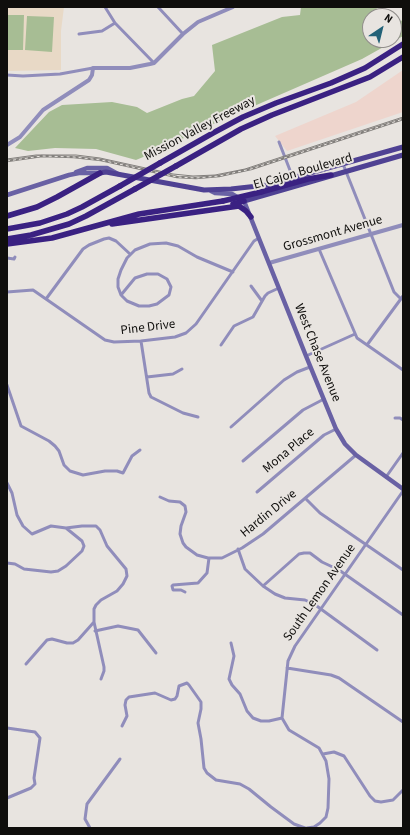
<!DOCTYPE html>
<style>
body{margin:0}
#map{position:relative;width:410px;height:835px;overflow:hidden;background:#e8e4e0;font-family:"Source Sans 3",sans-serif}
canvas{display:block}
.frame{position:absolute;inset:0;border:8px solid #0f0e0c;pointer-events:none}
.north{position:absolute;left:362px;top:8px;width:40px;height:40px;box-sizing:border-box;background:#e8e4e0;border:1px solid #918e8b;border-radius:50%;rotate:35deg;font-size:11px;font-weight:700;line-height:16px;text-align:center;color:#0f0e0c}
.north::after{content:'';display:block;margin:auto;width:14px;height:18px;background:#236278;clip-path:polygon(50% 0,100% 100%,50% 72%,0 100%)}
</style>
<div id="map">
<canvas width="410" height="835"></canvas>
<div class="frame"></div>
<div class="north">N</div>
</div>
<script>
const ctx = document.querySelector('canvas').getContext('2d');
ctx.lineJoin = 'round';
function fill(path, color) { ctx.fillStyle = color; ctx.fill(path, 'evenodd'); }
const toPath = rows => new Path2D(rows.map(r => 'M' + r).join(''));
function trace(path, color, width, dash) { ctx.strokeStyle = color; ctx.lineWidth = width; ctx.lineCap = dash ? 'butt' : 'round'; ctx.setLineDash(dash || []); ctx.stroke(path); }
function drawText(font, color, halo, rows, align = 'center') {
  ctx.font = font + ' "Source Sans 3",sans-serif'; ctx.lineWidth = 4; ctx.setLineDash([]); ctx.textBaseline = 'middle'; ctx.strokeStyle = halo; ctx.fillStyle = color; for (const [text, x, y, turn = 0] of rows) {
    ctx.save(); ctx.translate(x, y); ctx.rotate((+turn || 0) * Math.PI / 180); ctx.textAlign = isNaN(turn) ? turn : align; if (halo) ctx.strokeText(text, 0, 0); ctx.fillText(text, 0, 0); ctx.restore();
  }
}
fill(toPath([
 [403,70,403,112,287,151,275,136,356,102]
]), '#eed5cd');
fill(toPath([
 [7,7,64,7,61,31,61,70,7,71]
]), '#e8d9c6');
fill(toPath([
 [301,7,376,7,380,16,370,16,370,40,394,40,394,24,403,20,403,36,362,59,222,120,148,155,136,160,96,149,55,148,28,151,15,148,49,112,62,105,112,102,137,107,147,113,182,99,194,96,215,71,212,45,282,17,300,15],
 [7,15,24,15,23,50,7,50],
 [27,16,54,17,52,52,25,50]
]), '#a7bd94');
trace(toPath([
 [105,7,115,23,154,63],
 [158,7,183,34],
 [79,34,102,31,115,23],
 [7,75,23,76,60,74,93,68],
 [279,142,293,178],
 [343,164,394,292,401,299],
 [319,249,357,338,403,370],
 [7,258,14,259,15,257],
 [147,274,158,274,167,279,171,287,169,295,157,304,149,306,139,306,127,301,121,295,135,278,147,274],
 [251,286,262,301],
 [7,292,33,290,105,340,114,342,141,341,175,337,186,333,196,324,254,241,259,238],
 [121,295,118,287,118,279,121,270,127,258,135,250,150,244,166,243,178,246,197,257,233,272],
 [46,299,83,249,89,245,104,239,109,238,116,241,130,254],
 [141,341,149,393,151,397,183,413,198,417],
 [221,345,234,326,253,317,265,296,268,293,279,288],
 [367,345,403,296],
 [306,356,355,334],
 [147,377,173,374,182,369],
 [7,385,21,426,49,441,55,446,59,451,64,465,70,471,83,475,105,471,117,471,123,473,132,456,140,450],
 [395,418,400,418,403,420],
 [231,427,284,380,297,372,310,367],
 [243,461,303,410,324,399],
 [386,477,403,453],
 [7,483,12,493,17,515,23,526,32,534,51,526,66,528,82,526,96,526,100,530,107,546,126,569,127,576,123,584,117,591,101,600,96,605,94,609,94,622,104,667,104,671,101,679],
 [257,492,324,435,336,429],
 [160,497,169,501,180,502,185,506,186,512,181,526,180,534,183,543,186,547,197,555,208,558,222,558,242,548,263,534,356,455],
 [305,498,320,513,403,570],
 [238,549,245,569,263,586,275,594,285,598,305,600,314,604,377,650],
 [7,563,15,564,24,569,51,572,58,571,66,566,82,551,84,546,82,541,66,528],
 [263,586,299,554,304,553,310,553,322,562,339,570,403,615],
 [185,592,181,590,173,590,172,586,173,585,198,583,207,573,209,558],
 [95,631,118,626,138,630,156,653],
 [231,643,234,656,229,679,232,685,240,694,247,711,253,718,261,721,269,721,282,718],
 [26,664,47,640,52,639,67,643,73,643,78,640,94,622],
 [287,668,331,675,339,678,403,722],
 [122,726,127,716,125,705,126,700,129,697,155,693,171,700,175,699,177,696,179,686,187,683,189,685,201,702,201,709,198,723,201,739,204,768,207,773,216,780,240,784,249,789,271,807,294,824,305,828],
 [7,728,35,732,40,738,34,778,35,784,31,788,7,798],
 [323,754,334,752,344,756,370,796,375,801,381,802,393,800,403,790],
 [90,828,85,819,87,804,120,759],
 [307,828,314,827,320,823,326,817,328,808,329,779,326,761,319,748,289,730,282,718,288,661,295,646,403,491]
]), '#908dbb', 3);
trace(toPath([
 [7,145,20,137,43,110,89,80,92,75,93,68,130,68,150,64,154,63,183,34,198,22,233,7],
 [269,263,403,225]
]), '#908dbb', 4);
trace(toPath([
 [76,172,87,168,107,168,118,174],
 [211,191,215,193,232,194,244,201,306,356,336,429,345,444,356,455,403,489],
 [7,195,69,175,79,173,100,173]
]), '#6961a4', 4.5);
trace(toPath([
 [100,173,106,172,204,190,231,189,267,185,403,147],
 [244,201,403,155]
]), '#4f4193', 5);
trace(toPath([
 [160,163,213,133,243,117,276,103,331,83,365,68,403,44],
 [176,166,241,129,272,115,370,77,403,57],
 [261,192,308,179,331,175],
 [233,204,244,201],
 [7,216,37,207,57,197,100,173],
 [112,224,239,206,246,211,251,217],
 [7,229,40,223,67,214,82,207,120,186],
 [7,239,31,235,69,224,86,216,135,189],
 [7,244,52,238,139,214,223,201]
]), '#3a2182', 5.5);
trace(toPath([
 [7,159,36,155,76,155,100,158,173,174,193,176,215,175,245,169,403,117]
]), '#827f7c', 1);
const rail = toPath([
 [7,161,42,156,74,157,101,160,177,177,196,178,219,176,251,169,403,119]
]);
trace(rail, '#827f7c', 2.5);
trace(rail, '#e8e4e0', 1, [3]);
trace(toPath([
 [120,186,160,163],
 [135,189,176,166],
 [223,201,261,192]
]), '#3a2182', 5.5);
drawText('13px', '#0f0e0c', '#e8e4e0', [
 ["Mission Valley Freeway",200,129,-28],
 ["El Cajon Boulevard",303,172,-16],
 ["Grossmont Avenue",333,234,-16],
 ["Pine Drive",148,328,-7],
 ["West Chase Avenue",317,353,68],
 ["Mona Place",289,451,-40],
 ["Hardin Drive",269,514,-39],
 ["South Lemon Avenue",320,593,-55]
]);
</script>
